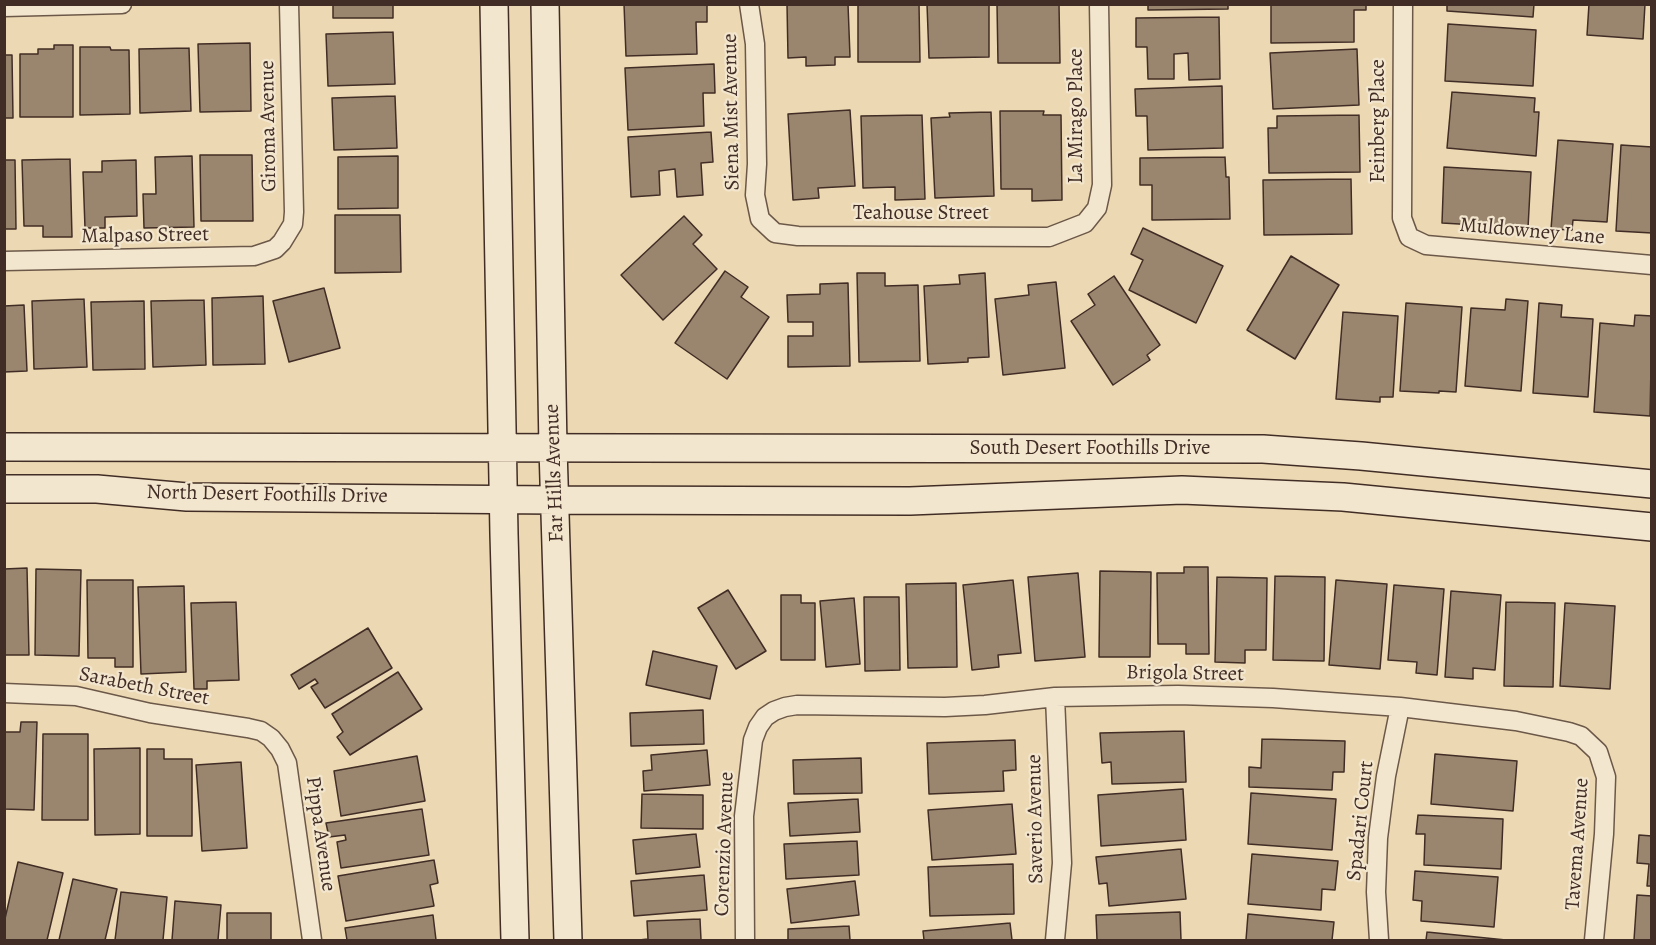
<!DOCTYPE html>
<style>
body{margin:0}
#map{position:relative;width:1656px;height:945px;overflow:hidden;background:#ecd9b3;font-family:Alegreya,serif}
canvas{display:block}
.frame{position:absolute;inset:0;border:6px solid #412d25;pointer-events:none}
</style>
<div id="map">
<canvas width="1656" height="945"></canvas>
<div class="frame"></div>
</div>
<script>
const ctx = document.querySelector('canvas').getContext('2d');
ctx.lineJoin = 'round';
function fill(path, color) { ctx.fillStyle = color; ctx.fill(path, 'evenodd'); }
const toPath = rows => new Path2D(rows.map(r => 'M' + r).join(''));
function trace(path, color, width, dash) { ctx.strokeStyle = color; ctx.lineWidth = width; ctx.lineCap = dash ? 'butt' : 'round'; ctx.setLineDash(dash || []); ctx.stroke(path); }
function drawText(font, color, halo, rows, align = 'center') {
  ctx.font = font + ' Alegreya,serif'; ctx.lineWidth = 4.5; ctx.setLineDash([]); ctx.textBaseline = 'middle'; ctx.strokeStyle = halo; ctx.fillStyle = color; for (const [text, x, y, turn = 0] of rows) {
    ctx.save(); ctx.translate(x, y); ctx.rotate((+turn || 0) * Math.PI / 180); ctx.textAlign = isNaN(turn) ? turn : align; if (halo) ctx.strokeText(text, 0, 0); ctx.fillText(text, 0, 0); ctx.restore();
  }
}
const building = toPath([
 [333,4,393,4,393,18,333,18,333,4],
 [624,4,707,4,707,22,696,22,697,54,626,56,624,4],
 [787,4,848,4,850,57,835,57,835,65,806,66,806,57,788,58,787,4],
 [858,4,919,4,920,62,858,62,858,4],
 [927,4,989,4,989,57,929,58,927,4],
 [997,4,1059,4,1060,63,998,63,997,4],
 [1148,4,1228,4,1228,9,1148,10,1148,4],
 [1271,4,1366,4,1366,10,1354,10,1354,42,1271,43,1271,4],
 [1447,4,1534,4,1533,17,1447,11,1447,4],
 [1589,4,1645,4,1643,39,1587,35,1589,4],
 [1219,17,1220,79,1189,80,1188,53,1174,54,1174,79,1148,79,1147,47,1136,47,1136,18,1219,17],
 [1448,24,1536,30,1533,86,1445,81,1448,24],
 [393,32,395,84,328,86,326,34,393,32],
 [250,43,251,111,200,112,198,44,250,43],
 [54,45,73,45,73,117,20,117,20,54,38,54,38,49,54,49,54,45],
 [80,47,110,47,111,50,129,50,130,114,80,115,80,47],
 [189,48,191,111,140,113,139,49,189,48],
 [1357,49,1359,105,1273,109,1270,53,1357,49],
 [4,55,12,55,13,118,4,118,4,55],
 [714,64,715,93,703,93,704,126,628,130,625,68,714,64],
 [1222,86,1223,148,1148,150,1147,116,1136,116,1135,89,1222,86],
 [1452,92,1535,98,1534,112,1539,112,1536,156,1447,148,1452,92],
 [395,96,397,148,334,150,332,98,395,96],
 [850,110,855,186,818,188,819,198,793,200,788,114,850,110],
 [1000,111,1044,111,1043,115,1061,115,1062,200,1032,201,1032,189,1001,189,1000,111],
 [991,112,994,196,935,198,931,118,950,117,949,113,991,112],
 [922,115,925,199,895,200,895,187,863,188,861,116,922,115],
 [1359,115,1360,172,1269,173,1268,128,1277,128,1277,116,1359,115],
 [711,132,713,162,701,163,703,195,677,197,675,169,659,171,660,195,631,197,628,137,711,132],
 [1558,140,1613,144,1607,222,1573,220,1572,230,1551,229,1558,140],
 [1621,145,1652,147,1652,233,1616,231,1621,145],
 [200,155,252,155,253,221,201,221,200,155],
 [192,156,194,227,144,228,143,194,156,194,155,157,192,156],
 [398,156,398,208,338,209,338,157,398,156],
 [1225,157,1226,177,1229,177,1230,219,1152,220,1152,185,1140,185,1140,158,1225,157],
 [70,159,72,237,43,237,43,226,24,226,22,160,70,159],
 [4,160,15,160,16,229,4,229,4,160],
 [136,160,137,216,105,217,105,228,85,228,83,172,102,172,102,161,136,160],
 [1444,167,1531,172,1528,228,1442,223,1444,167],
 [1351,179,1352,234,1264,235,1263,180,1351,179],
 [335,215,400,215,401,272,335,273,335,215],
 [684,216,702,235,693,244,717,269,663,320,621,275,684,216],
 [1143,228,1223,266,1196,323,1129,290,1143,260,1131,254,1143,228],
 [1291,256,1339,285,1295,359,1247,330,1291,256],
 [725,271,748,287,741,297,769,317,727,379,675,343,725,271],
 [857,273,885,273,885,286,918,285,920,361,859,362,857,273],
 [985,273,989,357,968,358,968,362,928,364,924,286,960,284,959,275,985,273],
 [1114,276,1160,345,1147,355,1150,360,1113,385,1071,321,1095,305,1088,294,1114,276],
 [1056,282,1065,368,1003,375,995,299,1029,295,1028,285,1056,282],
 [848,283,850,366,788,367,788,336,813,336,813,322,788,322,787,295,820,294,820,284,848,283],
 [324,288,340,348,289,362,273,301,324,288],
 [263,296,265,364,213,365,212,298,263,296],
 [84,299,87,367,34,369,32,301,84,299],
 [1506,299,1528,301,1521,391,1465,386,1471,308,1505,310,1506,299],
 [204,300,206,365,153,367,151,301,204,300],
 [144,301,145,369,93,370,91,302,144,301],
 [1406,303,1462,307,1456,392,1439,391,1439,393,1400,391,1406,303],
 [1539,303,1562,305,1561,317,1593,319,1588,397,1533,393,1539,303],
 [24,305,27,371,4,372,4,306,24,305],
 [1343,312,1398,316,1393,397,1380,397,1380,402,1336,399,1343,312],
 [1635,315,1652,316,1650,416,1594,412,1600,323,1634,326,1635,315],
 [1184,567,1208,567,1209,654,1186,654,1186,644,1158,644,1157,573,1184,573,1184,567],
 [27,568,29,655,4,655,4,569,27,568],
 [36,569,81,570,79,656,35,655,36,569],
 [1100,571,1151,572,1150,657,1099,657,1100,571],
 [1078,573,1085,657,1035,661,1028,577,1078,573],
 [1275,576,1325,577,1324,661,1273,660,1275,576],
 [1217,577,1267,578,1266,650,1245,650,1245,663,1215,662,1217,577],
 [87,580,133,580,133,667,115,667,115,658,88,658,87,580],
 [1013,580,1021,653,998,655,999,667,972,670,963,585,1013,580],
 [1336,580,1387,584,1380,669,1329,665,1336,580],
 [956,583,957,667,908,668,906,584,956,583],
 [1394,585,1444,589,1437,675,1416,673,1417,662,1388,660,1394,585],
 [184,586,186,672,141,674,138,587,184,586],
 [728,590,766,651,736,669,698,608,728,590],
 [1451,591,1501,595,1495,670,1473,668,1473,679,1445,677,1451,591],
 [781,595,801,595,801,603,815,603,815,660,781,660,781,595],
 [864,597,899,597,900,670,865,671,864,597],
 [854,598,860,664,826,667,820,601,854,598],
 [236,602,239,680,207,681,207,689,194,689,191,603,236,602],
 [1506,602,1555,603,1553,687,1504,686,1506,602],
 [1565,603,1615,606,1610,689,1560,686,1565,603],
 [368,628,392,668,325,708,311,687,318,683,315,679,299,689,291,675,368,628],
 [653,651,717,666,710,699,646,685,653,651],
 [398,672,422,709,350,755,337,737,343,732,332,714,398,672],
 [703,710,704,744,631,746,630,713,703,710],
 [21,722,37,722,34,810,4,809,4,732,20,732,21,722],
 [1184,731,1186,782,1112,784,1111,762,1102,763,1100,733,1184,731],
 [43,734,88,734,88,820,42,820,43,734],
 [1262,739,1345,741,1344,772,1333,772,1332,790,1249,787,1249,767,1261,768,1262,739],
 [1015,740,1016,770,1003,771,1004,791,929,794,927,743,1015,740],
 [140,748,140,834,95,835,94,749,140,748],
 [147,749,164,749,164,759,192,759,192,836,147,836,147,749],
 [707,750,710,785,644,791,643,771,652,770,651,755,707,750],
 [1435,754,1517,761,1513,811,1431,804,1435,754],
 [417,756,425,801,341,816,334,771,417,756],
 [861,758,862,793,794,794,793,760,861,758],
 [241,762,247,848,202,851,196,765,241,762],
 [1183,789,1186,840,1101,846,1098,795,1183,789],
 [1251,793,1336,799,1332,850,1248,844,1251,793],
 [642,794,703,795,703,829,641,828,642,794],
 [858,799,860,832,790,836,788,803,858,799],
 [1012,804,1016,854,932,860,928,810,1012,804],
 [422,809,429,855,341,868,337,842,346,840,345,835,329,837,326,823,422,809],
 [1418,815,1503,819,1501,869,1424,865,1425,834,1416,834,1418,815],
 [696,834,700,867,636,874,633,840,696,834],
 [1639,835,1652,836,1652,886,1647,886,1649,864,1637,863,1639,835],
 [857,841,859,875,786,879,784,844,857,841],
 [1181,849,1186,899,1109,906,1107,883,1099,884,1096,857,1181,849],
 [1252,854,1338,861,1335,890,1322,889,1321,910,1248,904,1252,854],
 [434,860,438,883,430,885,434,906,346,921,338,876,434,860],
 [18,862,63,873,47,940,4,940,4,923,18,862],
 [1013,864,1014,914,930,916,928,867,1013,864],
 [1415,871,1498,877,1494,927,1421,921,1422,901,1413,900,1415,871],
 [704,875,707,910,634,916,631,881,704,875],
 [73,879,117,889,105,940,59,940,73,879],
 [855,881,859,915,791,923,787,889,855,881],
 [121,892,167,897,163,940,115,940,121,892],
 [1637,895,1652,896,1652,940,1634,940,1637,895],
 [175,901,221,905,218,940,172,940,175,901],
 [1180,912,1181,940,1097,940,1096,915,1180,912],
 [227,913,271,913,271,940,227,940,227,913],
 [1248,914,1334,922,1332,940,1246,940,1248,914],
 [433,915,436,940,347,940,345,928,433,915],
 [700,919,701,940,639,940,648,939,647,921,700,919],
 [1010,923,1012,940,924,940,923,931,1010,923],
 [849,926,850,940,788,940,788,929,849,926],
 [1427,932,1506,940,1426,940,1427,932]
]);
fill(building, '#9a866f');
trace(building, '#412d25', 1.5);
const minor = toPath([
 [749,4,755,44,757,164,755,195,760,219,775,233,798,236,1049,237,1085,223,1097,208,1102,185,1099,4],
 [1403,4,1402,218,1409,237,1426,245,1652,265],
 [4,7,122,4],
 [4,261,254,256,275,249,282,242,293,224,294,212,289,4],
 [4,693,76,696,150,713,248,728,261,731,271,738,280,749,287,763,312,940],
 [745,940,744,816,753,740,758,727,765,717,774,711,785,707,797,705,945,707,985,705,1055,697,1178,695,1273,698,1400,707,1516,721,1569,732,1581,736,1598,752,1606,777,1604,834,1594,940],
 [1055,940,1062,863,1055,697],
 [1379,940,1376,892,1378,838,1386,776,1400,707]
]);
const secondary = toPath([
 [494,4,504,534,515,940],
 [545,4,553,448,568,940],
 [4,447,1263,449,1361,456,1652,484],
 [4,489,97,489,187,497,555,500,910,501,1182,490,1343,497,1652,527]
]);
trace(minor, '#6c5848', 21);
trace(secondary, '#412d25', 30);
trace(minor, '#f3e6ce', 18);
trace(secondary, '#f3e6ce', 27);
drawText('21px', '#412d25', '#f3e6ce', [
 ["Siena Mist Avenue",732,112,-91],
 ["La Mirago Place",1077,116,-90],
 ["Feinberg Place",1379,121,-90],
 ["Giroma Avenue",269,126,-91],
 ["Teahouse Street",921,214],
 ["Muldowney Lane",1532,232,5],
 ["Malpaso Street",145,236,-1],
 ["South Desert Foothills Drive",1090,449],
 ["Far Hills Avenue",555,473,-92],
 ["North Desert Foothills Drive",267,495,1],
 ["Brigola Street",1185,674,1],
 ["Sarabeth Street",144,687,11],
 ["Saverio Avenue",1036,819,-91],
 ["Spadari Court",1361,821,-84],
 ["Pippa Avenue",320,834,82],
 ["Corenzio Avenue",725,844,-88],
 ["Tavema Avenue",1578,844,-86]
]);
</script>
